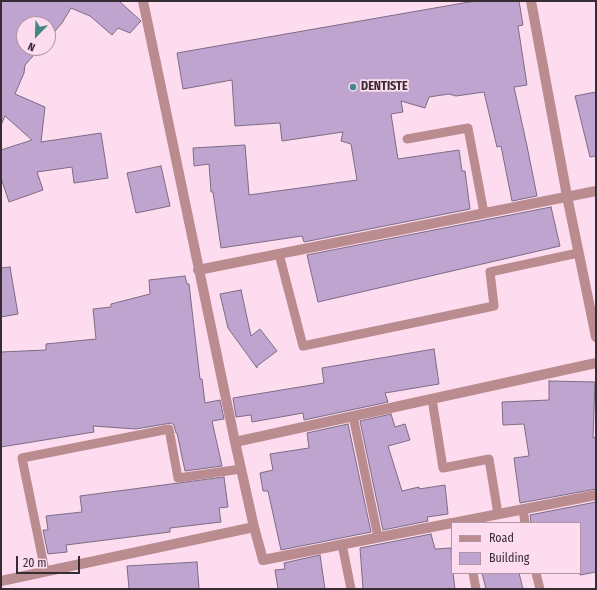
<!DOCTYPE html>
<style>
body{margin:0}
#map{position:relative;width:597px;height:590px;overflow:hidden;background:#fcdcee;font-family:"Fira Sans Condensed",sans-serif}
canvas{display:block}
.frame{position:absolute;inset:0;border:2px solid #382c33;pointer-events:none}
.legend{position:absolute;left:451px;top:522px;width:130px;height:52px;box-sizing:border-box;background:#fcdcee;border:1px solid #ae96a3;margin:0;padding:5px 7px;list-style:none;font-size:12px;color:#382c33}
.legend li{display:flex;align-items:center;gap:8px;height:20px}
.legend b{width:20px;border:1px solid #ae96a3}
.north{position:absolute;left:16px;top:16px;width:40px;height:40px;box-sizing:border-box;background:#fcdcee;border:1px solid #ae96a3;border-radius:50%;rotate:203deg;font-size:11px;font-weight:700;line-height:16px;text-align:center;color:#382c33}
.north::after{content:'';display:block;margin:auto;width:14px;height:18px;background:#428986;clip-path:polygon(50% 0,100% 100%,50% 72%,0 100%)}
.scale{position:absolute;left:16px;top:556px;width:64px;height:18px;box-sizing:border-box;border:2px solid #382c33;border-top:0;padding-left:5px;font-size:12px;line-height:14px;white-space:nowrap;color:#382c33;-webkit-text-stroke:3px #fcdcee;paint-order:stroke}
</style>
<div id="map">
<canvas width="597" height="590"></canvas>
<div class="frame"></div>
<ul class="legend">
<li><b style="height:5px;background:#ba8b8f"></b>Road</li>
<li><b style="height:11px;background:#bfa4cf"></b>Building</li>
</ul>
<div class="north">N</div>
<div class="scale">20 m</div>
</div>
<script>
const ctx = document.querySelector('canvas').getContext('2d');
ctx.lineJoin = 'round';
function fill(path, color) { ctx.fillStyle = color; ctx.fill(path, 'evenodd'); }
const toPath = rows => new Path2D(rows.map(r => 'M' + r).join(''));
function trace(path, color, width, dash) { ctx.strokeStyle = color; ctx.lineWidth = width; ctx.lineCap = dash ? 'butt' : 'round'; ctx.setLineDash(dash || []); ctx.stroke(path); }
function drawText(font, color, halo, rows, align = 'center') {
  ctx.font = font + ' "Fira Sans Condensed",sans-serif'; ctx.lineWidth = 3.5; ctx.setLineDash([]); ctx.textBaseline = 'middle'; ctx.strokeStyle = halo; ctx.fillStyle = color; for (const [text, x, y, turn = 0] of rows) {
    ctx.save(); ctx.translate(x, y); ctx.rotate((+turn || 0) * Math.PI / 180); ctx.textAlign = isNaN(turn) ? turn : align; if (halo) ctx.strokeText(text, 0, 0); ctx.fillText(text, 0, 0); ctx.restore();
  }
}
const building = toPath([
 [1,1,119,1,140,20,141,21,130,33,118,28,112,35,90,16,71,8,62,23,48,39,48,24,24,24,24,48,40,48,25,65,24,73,15,94,45,107,41,142,101,133,108,178,74,183,72,167,37,172,43,190,9,202,1,178,1,150,32,140,5,116,1,125,1,1],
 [475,1,519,1,523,25,518,26,527,85,514,87,527,146,537,196,512,201,501,146,497,147,484,92,456,96,449,94,429,97,425,108,401,101,403,112,391,114,398,159,459,150,462,171,465,171,470,209,304,242,302,236,221,248,213,192,211,192,209,164,194,166,193,148,245,145,249,195,357,180,351,144,341,141,343,132,282,141,280,123,235,126,232,80,183,89,177,53,475,1],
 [596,92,596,156,590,157,575,96,596,92],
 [161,166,170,206,136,213,127,173,161,166],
 [551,207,560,246,318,302,307,255,551,207],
 [10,267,18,314,1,317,1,268,10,267],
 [185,276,187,284,189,284,200,379,202,379,205,403,220,400,224,419,212,421,222,466,185,471,177,433,176,433,174,425,171,423,136,429,93,426,94,432,1,447,1,352,46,350,46,344,96,339,93,309,111,307,111,304,150,294,149,280,185,276],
 [241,290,251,336,260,329,277,351,257,366,257,368,228,328,220,294,241,290],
 [434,349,439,384,385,393,388,402,304,420,303,413,252,422,251,415,236,417,233,398,324,383,322,368,434,349],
 [549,381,595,382,593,438,596,437,596,489,520,503,514,458,529,456,524,424,503,425,502,402,549,400,549,381],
 [391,414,395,427,405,424,410,440,388,446,402,491,419,487,419,489,445,485,448,514,427,517,428,521,383,530,360,421,391,414],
 [348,424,371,532,281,550,268,491,263,491,260,473,273,470,270,454,309,448,307,433,348,424],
 [224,477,228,507,219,508,221,522,170,528,170,532,66,545,67,552,48,554,43,530,48,530,46,516,82,512,80,496,224,477],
 [596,502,596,572,580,575,580,523,531,523,530,515,596,502],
 [431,534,435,549,451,548,452,573,453,573,455,589,363,589,360,548,431,534],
 [320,555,325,589,278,589,275,570,285,569,284,563,320,555],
 [197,562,199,589,129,589,127,566,197,562],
 [482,573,519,573,523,589,486,589,482,573]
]);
fill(building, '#bfa4cf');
trace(building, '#7b6c85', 1);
trace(toPath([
 [407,139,468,128,484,213],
 [279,254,303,346,494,306,490,272,578,253],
 [432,399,443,468,489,459,498,514],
 [353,416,378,537],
 [523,509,525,523],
 [342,544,351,589],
 [45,571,22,458,169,429,178,478,241,469],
 [473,573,476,589],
 [536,573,540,589]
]), '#ba8b8f', 9);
trace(toPath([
 [143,1,235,442,254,527,263,560,452,523],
 [531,1,567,196,596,337],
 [198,270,596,191],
 [235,442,596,363],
 [453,523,596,495],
 [1,581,254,527]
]), '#ba8b8f', 10);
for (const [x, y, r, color] of [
 [353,87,4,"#428986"]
]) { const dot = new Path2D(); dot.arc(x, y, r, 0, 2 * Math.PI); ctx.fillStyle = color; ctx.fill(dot); trace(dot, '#fcdcee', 1.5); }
drawText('bold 12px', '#382c33', '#fcdcee', [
 ["DENTISTE",361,87]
], 'left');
</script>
